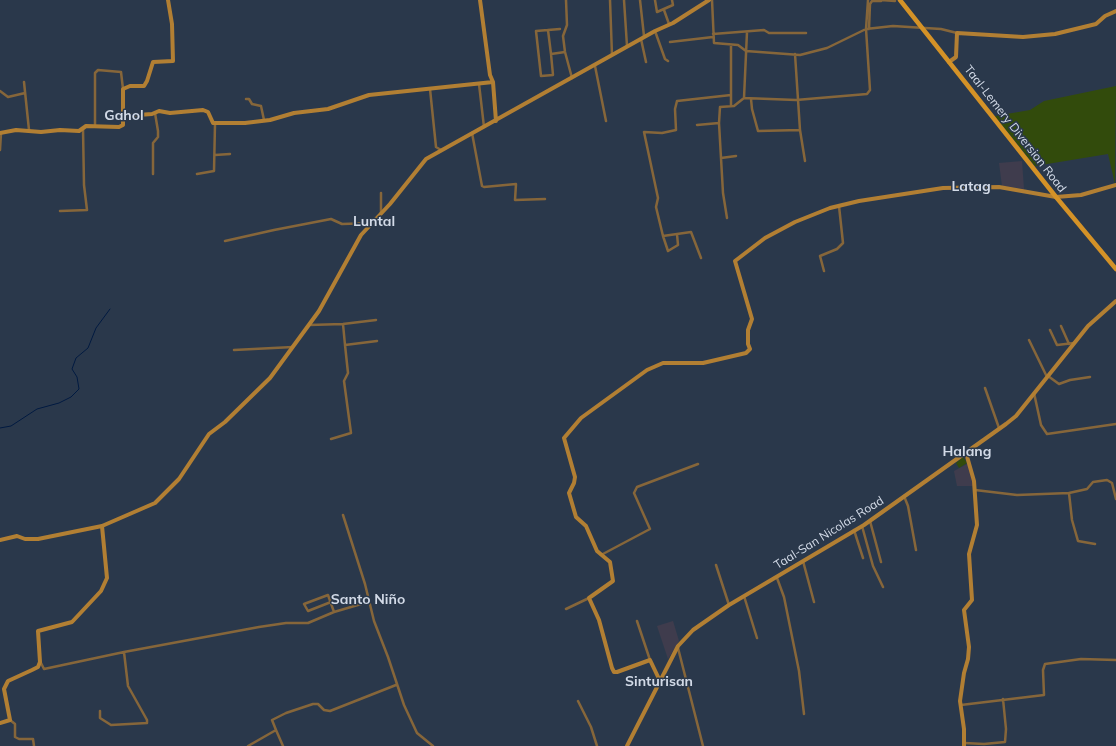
<!DOCTYPE html>
<meta charset="utf-8">
<style>
body{margin:0}
canvas{display:block;background:#2a384b}
</style>
<canvas width="1116" height="746"></canvas>
<script>
const ctx = document.querySelector('canvas').getContext('2d');
ctx.lineJoin = 'round';
function fill(path, color) { ctx.fillStyle = color; ctx.fill(path, 'evenodd'); }
const toPath = rows => new Path2D(rows.map(r => 'M' + r).join(''));
function trace(path, color, width, dash) { ctx.strokeStyle = color; ctx.lineWidth = width; ctx.lineCap = dash ? 'butt' : 'round'; ctx.setLineDash(dash || []); ctx.stroke(path); }
function drawText(font, color, halo, rows, align = 'center') {
  ctx.font = font + ' Mulish,sans-serif'; ctx.lineWidth = 3; ctx.setLineDash([]); ctx.textBaseline = 'middle'; ctx.strokeStyle = halo; ctx.fillStyle = color; for (const [text, x, y, turn = 0] of rows) {
    ctx.save(); ctx.translate(x, y); ctx.rotate((+turn || 0) * Math.PI / 180); ctx.textAlign = isNaN(turn) ? turn : align; if (halo) ctx.strokeText(text, 0, 0); ctx.fillText(text, 0, 0); ctx.restore();
  }
}
fill(toPath([
 [1022,161,1024,189,1002,186,999,163],
 [969,463,975,486,957,486,954,471],
 [673,621,679,641,668,659,657,626]
]), '#3f3c4d');
fill(toPath([
 [1116,86,1115,184,1108,154,1035,166,995,116,1030,110,1044,101],
 [963,457,967,463,959,468,956,463]
]), '#324b0c');
trace(toPath([
 [0,428,11,426,37,409,59,403,71,397,79,389,77,377,72,369,76,358,88,348,96,328,110,309]
]), '#001a41', 1);
trace(toPath([
 [566,0,567,25,563,36,565,52,572,78],
 [610,0,612,55],
 [624,0,627,46],
 [640,0,644,36],
 [655,0,657,12,673,5,672,0],
 [712,0,714,43,738,45,746,51,800,55,827,48,866,29,893,26,941,29,957,33],
 [881,0,895,1],
 [664,10,669,24],
 [560,29,536,31,541,76,553,75,551,54,565,52],
 [869,29,870,4,872,1,881,1],
 [548,30,551,54],
 [655,31,665,59,668,61],
 [713,34,764,30,769,33,806,33],
 [641,39,646,62],
 [670,42,713,37],
 [595,66,606,121],
 [24,82,29,130],
 [479,84,484,127],
 [430,89,436,147,441,150],
 [0,91,8,97,25,93],
 [744,98,796,100,867,94,870,90,866,29,868,0],
 [246,99,249,99,252,104,261,106,264,120],
 [751,99,752,109,758,131,800,130,795,54],
 [731,106,731,45],
 [697,125,719,123],
 [95,126,95,73,98,70,121,72,123,89],
 [800,130,805,161],
 [472,133,482,186,484,187,516,184,515,200,545,199],
 [0,150,1,133],
 [215,155,230,154],
 [721,158,736,156],
 [153,174,153,143,158,137,158,131,155,113],
 [197,174,214,171,215,124],
 [381,193,381,214],
 [60,211,87,210,84,185,83,129],
 [727,218,723,193,719,123,720,107,734,106,744,98,747,32],
 [663,236,668,251,678,245,677,234],
 [225,241,274,230,331,219,342,224,373,223],
 [701,258,691,232,663,236,656,207,658,198,644,132,662,133,676,130,675,109,677,101,731,95],
 [824,271,820,256,837,249,843,243,839,206],
 [343,324,345,345,377,341],
 [309,325,343,324,376,320],
 [1061,326,1069,344],
 [1050,330,1057,345,1074,343],
 [1029,340,1047,377],
 [234,350,293,347],
 [1048,376,1059,384,1070,380,1090,377],
 [985,388,999,428],
 [1034,393,1041,425,1047,434,1116,424],
 [331,439,351,433,344,381,348,373,345,345],
 [975,490,1017,495,1069,493,1072,520,1078,541,1095,544],
 [1069,493,1087,489,1093,482,1107,480,1112,483,1116,499],
 [904,496,908,506,916,550],
 [343,515,365,584,374,621,388,657,404,705,417,733,433,746],
 [870,521,881,562],
 [862,526,873,566,883,587],
 [854,530,863,558],
 [601,555,650,529,634,493,637,487,698,464],
 [803,561,814,602],
 [716,565,729,605],
 [777,578,784,597,799,671,804,714],
 [744,596,757,638],
 [331,602,308,611,304,604,328,595,334,612],
 [566,609,589,598],
 [637,621,650,660],
 [678,648,703,746],
 [41,663,44,669,124,652],
 [578,701,591,727,597,746],
 [961,705,1044,695,1043,670,1045,664,1081,659,1116,660],
 [100,711,100,718,111,725,147,723,147,720,128,686,124,652,259,627,286,623,308,623,334,612,368,602],
 [10,720,15,724,15,737,19,739,33,739,34,746],
 [276,730,283,746],
 [964,743,984,744,1005,742,1006,729,1003,699],
 [248,746,276,730,272,720,286,713,313,704,318,704,324,710,330,711,396,685]
]), '#86663a', 2.5);
trace(toPath([
 [480,0,490,75,493,82],
 [949,62,956,57,957,33,1023,37,1055,34,1096,24,1105,16,1116,11],
 [123,116,152,114,159,111,170,113,203,110,208,112,213,123,245,123,270,120,294,113,328,109,369,95,493,82,496,121],
 [0,133,16,130,41,132,60,130,79,131,86,126,119,127,123,125,123,89,130,86,144,86,147,81,153,62,173,61,172,24,168,0],
 [0,540,17,536,25,539,38,539,102,526,155,503,179,479,209,434,225,422,270,378,319,311,361,235,390,204,426,159,655,31,673,23,709,0],
 [660,681,650,660,617,672,614,672,612,668,599,620,589,598,613,581,610,562,597,551,586,526,576,517,569,493,574,483,575,477,564,438,581,418,647,370,663,363,703,363,746,353,750,349,748,344,748,330,752,319,735,261,765,238,795,222,830,208,859,201,943,188,999,187,1056,197,1081,195,1116,185],
 [0,723,10,720,4,689,8,681,32,670,38,667,40,662,38,631,72,622,101,591,107,578,102,526],
 [627,746,678,646,693,630,729,605,864,525,1006,424,1016,416,1088,326,1116,301],
 [964,746,964,729,960,701,964,673,968,659,969,647,964,610,972,600,969,554,977,525,974,481,966,453]
]), '#b27f33', 4);
trace(toPath([
 [900,0,1056,197,1116,269]
]), '#d49227', 4.5);
drawText('12px', '#d2dae7', '#2a384b', [
 ["Taal-Lemery Diversion Road",1015,129,52],
 ["Taal-San Nicolas Road",829,533,-32]
]);
drawText('bold 14px', '#d2dae7', '#2a384b', [
 ["Gahol",124,116],
 ["Latag",971,187],
 ["Luntal",374,222],
 ["Halang",967,452],
 ["Santo Niño",368,600],
 ["Sinturisan",659,682]
]);
</script>
